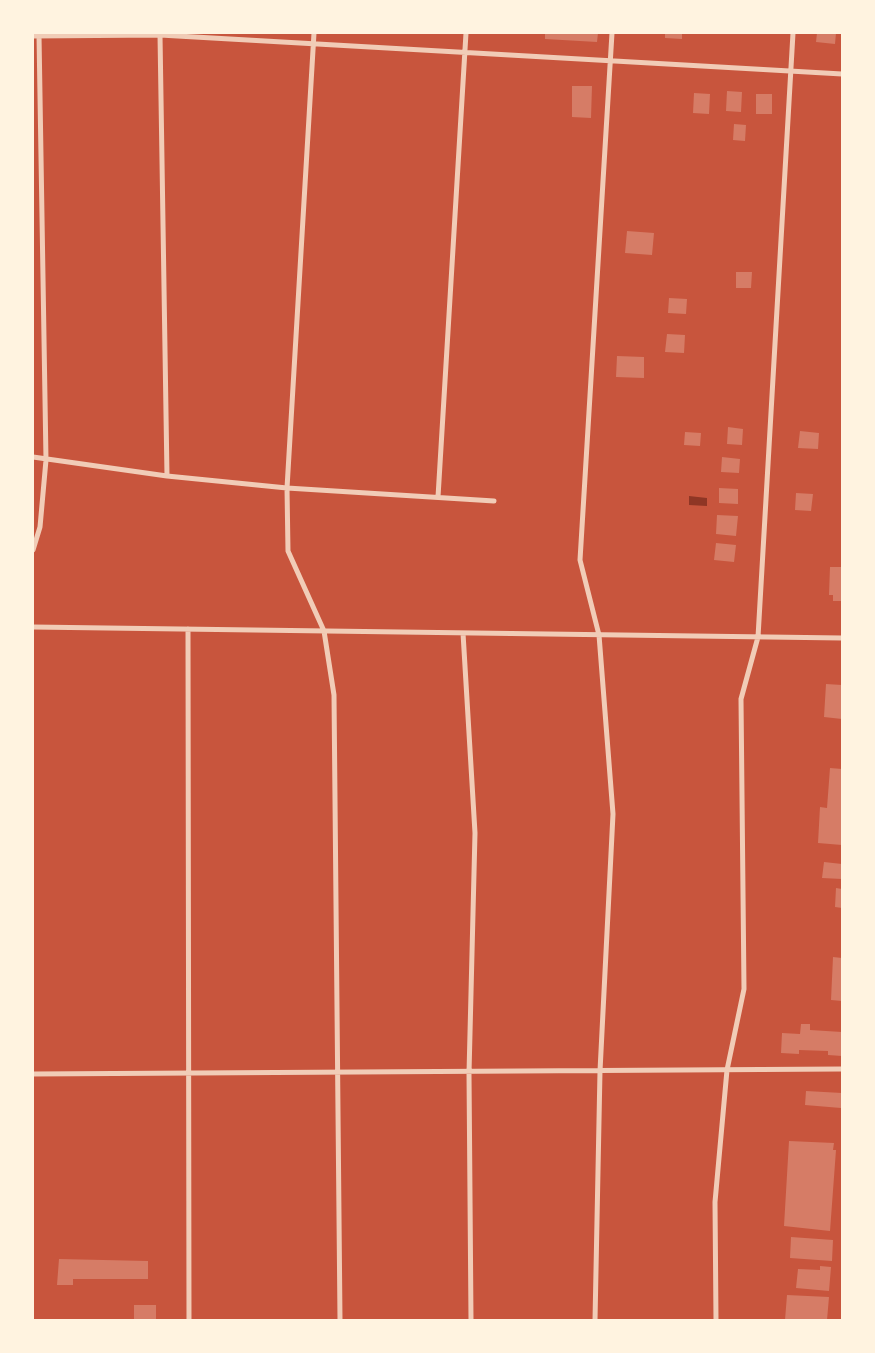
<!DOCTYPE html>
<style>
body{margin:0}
#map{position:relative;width:875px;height:1353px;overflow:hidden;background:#c8553d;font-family:Inter,sans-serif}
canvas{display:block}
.frame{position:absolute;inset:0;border:34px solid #fff3e0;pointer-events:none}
</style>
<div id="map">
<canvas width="875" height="1353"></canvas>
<div class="frame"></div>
</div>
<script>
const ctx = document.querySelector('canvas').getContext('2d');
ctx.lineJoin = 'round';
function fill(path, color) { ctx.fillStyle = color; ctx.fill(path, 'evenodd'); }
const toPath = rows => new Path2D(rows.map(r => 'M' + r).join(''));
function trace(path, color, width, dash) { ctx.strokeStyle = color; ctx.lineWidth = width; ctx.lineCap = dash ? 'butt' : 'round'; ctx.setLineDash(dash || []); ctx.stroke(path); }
fill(toPath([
 [689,496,707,498,707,506,689,505]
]), '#8f3625');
fill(toPath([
 [545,33,598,33,597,42,545,39],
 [665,33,682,33,682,39,665,38],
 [817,33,836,33,835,44,816,42],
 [572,86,592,86,591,118,572,117],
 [727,91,742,92,741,112,726,111],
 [694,93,710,94,709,114,693,113],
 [756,94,772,94,772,114,756,114],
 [734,124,746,125,745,141,733,140],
 [627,231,654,233,652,255,625,253],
 [736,272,752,272,751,288,736,288],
 [669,298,687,299,686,314,668,313],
 [667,334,685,335,684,353,665,352],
 [617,356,644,357,644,378,616,377],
 [728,427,743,429,742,445,727,444],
 [800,431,819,433,818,449,798,448],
 [685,432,701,433,700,446,684,445],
 [722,457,740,459,739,473,721,472],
 [719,488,738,489,738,504,719,503],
 [796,493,813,494,811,511,795,510],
 [717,515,738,516,736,536,716,534],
 [716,543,736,545,734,562,714,560],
 [830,567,842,567,842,601,833,601,833,595,829,595],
 [826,684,842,685,842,719,824,717],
 [830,768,842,769,842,845,818,843,820,807,827,808],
 [824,862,842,864,842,879,822,878],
 [836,888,842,889,842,908,835,907],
 [833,957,842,958,842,1001,831,1000],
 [801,1024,810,1024,810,1030,842,1032,842,1056,828,1055,828,1051,799,1050,799,1054,781,1053,782,1033,800,1034],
 [806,1091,842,1093,841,1108,805,1105],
 [789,1141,834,1143,833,1150,836,1150,830,1231,784,1226],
 [791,1237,833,1240,832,1261,790,1258],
 [59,1259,148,1261,148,1279,73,1279,73,1285,57,1285],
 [820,1266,831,1267,829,1291,796,1288,798,1269,820,1270],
 [787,1295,829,1297,827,1320,785,1320],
 [134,1305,156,1305,156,1320,134,1320]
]), '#d67c66');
trace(toPath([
 [314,33,287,488,288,551,324,631,334,695,340,1320],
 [160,35,167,476],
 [33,36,160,35,842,74],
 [33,457,167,476,287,488,494,501],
 [438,497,466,33],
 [33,550,40,527,46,460,39,35],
 [33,627,842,638],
 [188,629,189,1320],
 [463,633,475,833,469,1073,471,1320],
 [33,1074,842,1069],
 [595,1320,600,1071,613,814,599,635,580,560,612,33],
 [716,1320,715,1202,727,1070,744,989,741,699,758,637,793,33]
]), '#f1ccb7', 5);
</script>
